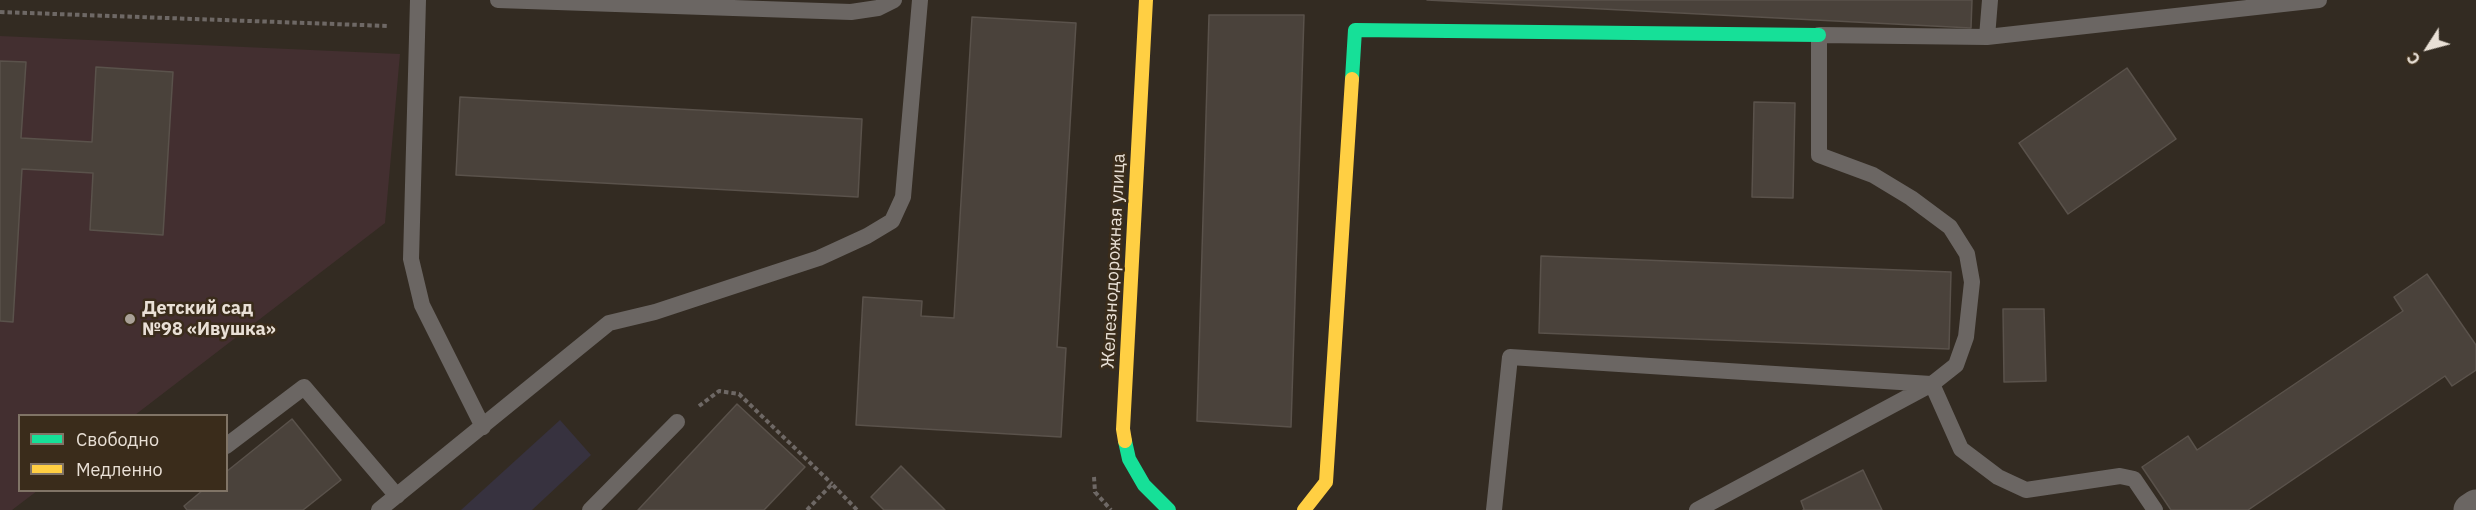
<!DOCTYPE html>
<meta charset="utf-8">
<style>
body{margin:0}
#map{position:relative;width:2476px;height:510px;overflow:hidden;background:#332b22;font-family:"IBM Plex Sans",sans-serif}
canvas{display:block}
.legend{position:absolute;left:18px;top:414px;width:210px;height:78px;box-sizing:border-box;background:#3a2c1b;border:2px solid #807466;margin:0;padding:8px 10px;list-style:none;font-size:18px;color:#e9e0d6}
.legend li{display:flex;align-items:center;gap:12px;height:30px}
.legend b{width:30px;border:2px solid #807466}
.north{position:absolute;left:2398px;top:18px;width:60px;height:60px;-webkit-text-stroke:4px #3a2c1b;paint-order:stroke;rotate:234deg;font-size:16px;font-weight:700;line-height:24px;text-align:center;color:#e9e0d6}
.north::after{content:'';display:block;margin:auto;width:21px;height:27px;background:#e9e0d6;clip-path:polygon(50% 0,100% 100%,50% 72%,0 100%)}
</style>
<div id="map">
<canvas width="2476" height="510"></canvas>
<ul class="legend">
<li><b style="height:8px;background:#16e098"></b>Свободно</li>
<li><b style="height:8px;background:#ffcf43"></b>Медленно</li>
</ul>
<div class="north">С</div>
</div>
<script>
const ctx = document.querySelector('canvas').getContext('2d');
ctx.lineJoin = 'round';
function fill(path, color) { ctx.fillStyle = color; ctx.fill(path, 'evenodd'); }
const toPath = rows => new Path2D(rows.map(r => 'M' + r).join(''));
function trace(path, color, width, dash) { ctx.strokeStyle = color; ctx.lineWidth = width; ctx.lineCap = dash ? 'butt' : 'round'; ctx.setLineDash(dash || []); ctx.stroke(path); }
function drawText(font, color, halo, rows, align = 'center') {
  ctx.font = font + ' "IBM Plex Sans",sans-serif'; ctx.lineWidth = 5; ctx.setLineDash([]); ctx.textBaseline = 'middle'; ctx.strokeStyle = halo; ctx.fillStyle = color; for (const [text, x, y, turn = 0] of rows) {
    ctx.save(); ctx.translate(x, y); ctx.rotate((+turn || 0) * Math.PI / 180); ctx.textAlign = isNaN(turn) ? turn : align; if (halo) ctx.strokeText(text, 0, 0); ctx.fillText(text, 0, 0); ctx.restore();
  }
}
fill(toPath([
 [560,420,591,455,532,510,461,510]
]), '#37323f');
fill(toPath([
 [0,36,400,54,385,223,135,415,20,416,20,490,37,491,12,510,0,510]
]), '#432f30');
const building = toPath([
 [1427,0,1972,0,1971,28,1427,0],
 [1209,15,1304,15,1291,427,1197,421,1209,15],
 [972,17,1076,23,1057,347,1066,348,1061,437,856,425,863,297,922,301,921,316,954,318,972,17],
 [0,61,26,62,21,138,92,142,96,67,173,72,163,235,90,230,93,173,22,169,13,322,0,321,0,61],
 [2127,68,2176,139,2068,214,2019,143,2127,68],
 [460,97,862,119,858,197,456,175,460,97],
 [1754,102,1795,103,1793,198,1752,197,1754,102],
 [1541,256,1951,272,1949,349,1539,333,1541,256],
 [2427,274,2476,345,2476,370,2452,386,2445,376,2248,510,2171,510,2142,467,2188,436,2197,450,2403,311,2394,297,2427,274],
 [2003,309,2044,309,2046,381,2004,382,2003,309],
 [737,404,805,467,764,510,638,510,737,404],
 [292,419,341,480,303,510,187,510,184,506,203,490,226,490,226,472,292,419],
 [901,466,945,510,884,510,871,497,901,466],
 [1863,470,1882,510,1803,510,1804,509,1801,501,1863,470]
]);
fill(building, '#4a423b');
trace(building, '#5a524b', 1.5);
trace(toPath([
 [0,12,389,26],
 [699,406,719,391,739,394,832,484],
 [1094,477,1095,492,1111,510],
 [807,510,832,484,857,510]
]), '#6e6865', 4, [4.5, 3]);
trace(toPath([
 [418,0,411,259,422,305,483,427],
 [498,0,851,12,878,8,894,0],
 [1987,37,2319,0],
 [1932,384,1961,449,1998,477,2026,490,2120,476,2134,479,2155,510],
 [226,446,304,387,397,496],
 [379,510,609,323,655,312,819,258,867,236,892,221,903,197,920,0],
 [590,510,677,422],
 [1494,510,1510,357,1931,384],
 [1697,510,1932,384,1956,365,1966,337,1972,282,1967,254,1950,227,1911,198,1873,175,1819,155,1819,35,1987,37,1990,0]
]), '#6b6663', 16);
trace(toPath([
 [2470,510,2476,506]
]), '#6b6663', 33);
trace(toPath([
 [1352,79,1355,30,1819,35],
 [1125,441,1129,459,1144,485,1169,510]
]), '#16e098', 14);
trace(toPath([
 [1125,441,1123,429,1146,0],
 [1304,510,1326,482,1352,79]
]), '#ffcf43', 14);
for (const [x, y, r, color] of [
 [130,319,6,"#a9a197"]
]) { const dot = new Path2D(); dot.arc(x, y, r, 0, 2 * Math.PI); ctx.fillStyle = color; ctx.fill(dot); trace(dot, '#3a2c1b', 2); }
drawText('18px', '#e9e0d6', '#3a2c1b', [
 ["Железнодорожная улица",1114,261,-87]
]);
drawText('bold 18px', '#e9e0d6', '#3a2c1b', [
 ["Детский сад",142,309],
 ["№98 «Ивушка»",142,330]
], 'left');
</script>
